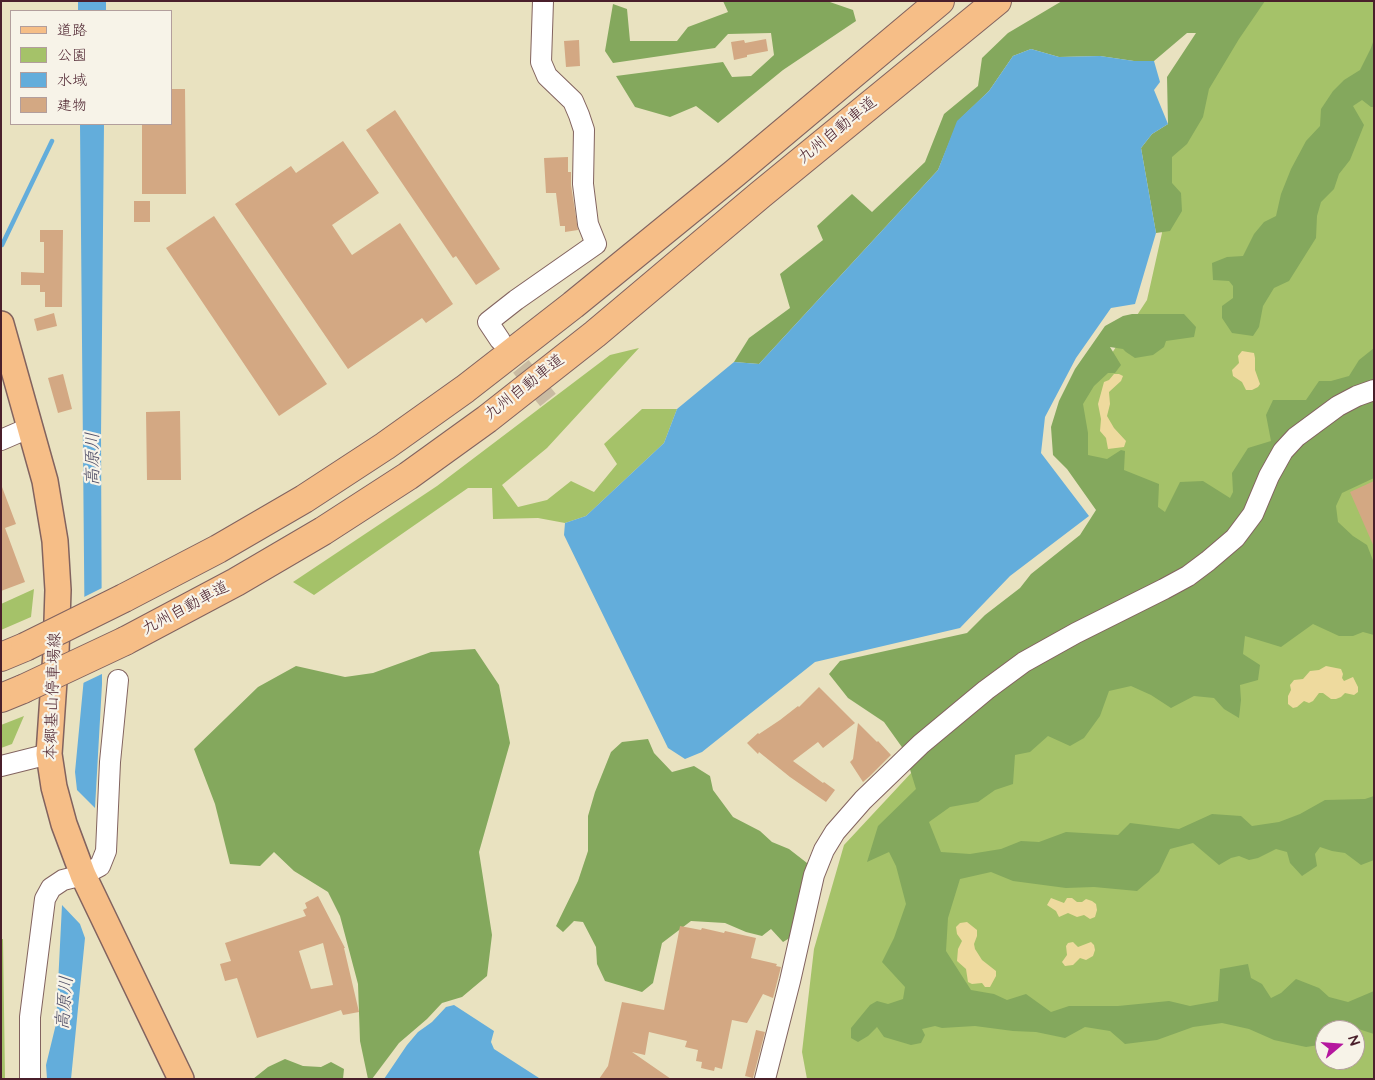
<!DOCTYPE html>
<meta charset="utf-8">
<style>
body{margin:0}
#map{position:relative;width:1375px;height:1080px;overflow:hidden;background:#e9e2c0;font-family:"Architects Daughter","Klee One",sans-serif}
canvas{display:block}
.frame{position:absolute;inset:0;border:2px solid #4a1f2b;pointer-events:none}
.legend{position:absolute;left:10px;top:10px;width:162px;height:115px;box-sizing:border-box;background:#f7f3e8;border:1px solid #b29e9c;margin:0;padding:6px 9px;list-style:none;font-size:15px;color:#4a1f2b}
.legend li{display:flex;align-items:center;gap:10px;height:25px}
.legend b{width:25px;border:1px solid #b29e9c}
.north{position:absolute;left:1315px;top:1020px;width:50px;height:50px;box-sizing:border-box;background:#f7f3e8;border:1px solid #b29e9c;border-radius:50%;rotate:72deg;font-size:14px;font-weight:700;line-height:20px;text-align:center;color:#4a1f2b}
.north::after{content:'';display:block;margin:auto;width:18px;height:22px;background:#b5179e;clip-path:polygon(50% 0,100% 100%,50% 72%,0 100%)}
</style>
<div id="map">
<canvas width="1375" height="1080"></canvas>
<div class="frame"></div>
<ul class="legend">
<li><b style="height:6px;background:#f6be87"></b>道路</li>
<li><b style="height:14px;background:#a5c269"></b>公園</li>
<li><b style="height:14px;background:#63addb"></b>水域</li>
<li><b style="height:14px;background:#d3a883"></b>建物</li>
</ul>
<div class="north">N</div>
</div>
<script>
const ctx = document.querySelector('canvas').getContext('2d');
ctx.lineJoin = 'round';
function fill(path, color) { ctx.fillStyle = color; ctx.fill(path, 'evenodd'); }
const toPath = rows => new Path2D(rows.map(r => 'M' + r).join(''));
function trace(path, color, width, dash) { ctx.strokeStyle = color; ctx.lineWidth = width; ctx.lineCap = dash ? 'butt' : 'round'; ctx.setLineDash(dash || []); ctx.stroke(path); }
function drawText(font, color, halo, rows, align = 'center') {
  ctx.font = font + ' "Architects Daughter","Klee One",sans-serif'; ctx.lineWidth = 4.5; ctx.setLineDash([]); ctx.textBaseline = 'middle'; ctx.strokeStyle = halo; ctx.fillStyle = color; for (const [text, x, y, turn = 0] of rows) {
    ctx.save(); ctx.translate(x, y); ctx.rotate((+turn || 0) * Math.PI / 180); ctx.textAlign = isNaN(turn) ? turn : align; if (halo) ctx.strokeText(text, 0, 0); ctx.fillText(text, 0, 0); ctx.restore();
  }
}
fill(toPath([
 [1259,1,1374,1,1374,1079,807,1079,802,1052,814,949,844,845,926,757,1119,536,1081,457,1079,403,1147,300,1162,233,1148,159],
 [1325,1030,1355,1030,1355,1060,1325,1060],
 [639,348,547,448,502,485,518,507,547,500,571,481,594,492,617,464,604,444,642,409,677,409,664,443,586,516,565,523,538,518,493,519,492,488,468,488,314,595,293,582,437,486,610,355],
 [34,589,31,617,1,630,1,604],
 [24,716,12,744,1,748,1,725],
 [1,939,3,939,5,1079,1,1079]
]), '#a5c269');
fill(toPath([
 [723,1,827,1,853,10,856,21,783,70,718,123,696,106,670,117,635,107,616,76,723,62,732,77,751,76,774,55,771,33,728,34,715,48,613,63,605,51,613,4,627,9,630,41,677,41,688,27,728,12],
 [1062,1,1265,1,1239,39,1209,89,1203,117,1187,144,1172,157,1172,183,1181,193,1182,211,1170,231,1156,233,1141,148,1152,134,1168,124,1167,77,1196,33,1187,33,1154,61,1134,61,1100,56,1059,57,1031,49,1013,56,989,91,958,121,938,170,759,364,734,362,749,338,790,308,780,274,823,240,817,226,852,194,872,212,925,162,944,114,978,86,982,58,1008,33],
 [1374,39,1374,107,1371,107,1362,100,1353,106,1364,125,1350,160,1339,174,1334,189,1321,202,1317,216,1316,238,1289,281,1274,288,1263,306,1259,327,1253,336,1232,333,1222,318,1222,306,1233,298,1233,286,1229,281,1213,280,1212,263,1227,257,1243,256,1254,234,1264,222,1276,216,1281,194,1291,169,1306,141,1320,126,1321,109,1333,91,1344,80,1360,70,1371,48],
 [1132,314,1184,314,1196,327,1194,337,1166,341,1164,347,1153,355,1135,358,1126,352,1123,349,1110,347,1121,365,1115,373,1108,373,1094,386,1083,404,1088,433,1088,455,1107,459,1121,450,1125,451,1124,470,1159,484,1158,507,1165,512,1180,482,1203,481,1230,498,1233,492,1232,473,1248,448,1271,441,1266,415,1273,400,1306,400,1319,381,1331,381,1349,376,1359,360,1374,348,1374,478,1342,493,1336,506,1338,522,1353,536,1367,545,1374,563,1374,635,1363,632,1353,636,1339,636,1313,624,1281,647,1245,636,1243,654,1260,665,1258,680,1240,685,1241,700,1239,718,1224,709,1214,698,1194,696,1171,708,1151,695,1131,686,1109,691,1100,716,1084,738,1070,746,1048,736,1030,752,1015,755,1013,784,995,790,978,802,950,807,929,822,941,852,970,854,1001,849,1021,841,1039,842,1066,832,1118,835,1130,823,1179,829,1212,814,1241,816,1252,826,1279,822,1300,814,1325,800,1365,799,1374,796,1374,860,1361,865,1345,853,1332,851,1320,847,1315,854,1317,866,1302,876,1290,863,1287,852,1276,849,1258,858,1249,860,1239,856,1231,858,1219,865,1193,843,1170,849,1159,872,1137,891,1094,887,1066,888,1013,881,991,872,960,879,948,918,946,951,971,990,994,994,1007,1000,1026,994,1051,1012,1069,1006,1118,1006,1169,1001,1190,1006,1218,1001,1220,969,1248,964,1251,978,1262,984,1271,998,1281,993,1296,979,1319,988,1329,997,1348,1002,1374,991,1374,1034,1349,1026,1348,1030,1325,1030,1325,1044,1306,1047,1274,1040,1249,1029,1222,1023,1193,1027,1157,1040,1125,1044,1110,1031,1085,1027,1065,1038,1036,1032,1013,1031,975,1026,942,1028,935,1026,922,1029,925,1035,921,1043,911,1045,884,1037,877,1027,868,1036,858,1042,851,1038,851,1028,870,1005,877,1001,888,1004,903,999,905,987,882,962,894,938,906,904,896,866,889,852,867,862,878,826,916,789,904,750,884,722,848,698,829,674,840,661,967,633,985,615,1020,588,1031,574,1080,535,1096,510,1067,469,1053,455,1051,427,1059,401,1075,369,1105,326,1123,316],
 [475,649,499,685,510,743,479,852,492,935,487,976,462,997,442,1003,427,1019,399,1043,372,1079,368,1079,360,1041,358,984,340,916,328,892,294,871,274,852,260,866,230,864,215,804,194,749,258,687,296,666,345,677,373,673,431,652],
 [648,739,654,753,672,772,694,766,710,776,713,790,733,817,760,831,772,842,789,849,807,863,808,873,793,936,783,942,771,929,762,936,746,932,725,923,691,921,662,943,653,983,642,992,605,981,597,964,596,947,583,922,574,921,563,932,556,926,578,881,588,851,588,816,595,792,611,752,622,742],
 [285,1059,303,1066,321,1067,331,1062,344,1069,343,1079,253,1079,268,1067]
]), '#84a85d');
fill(toPath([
 [1242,351,1254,353,1255,358,1255,370,1260,384,1258,387,1252,390,1246,390,1242,382,1233,376,1232,370,1239,363,1238,356],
 [1114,374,1119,374,1123,376,1121,381,1109,392,1110,404,1107,416,1114,428,1126,441,1124,447,1108,449,1106,438,1100,431,1101,419,1098,404,1104,382,1109,380],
 [1326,666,1341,669,1343,674,1342,678,1344,681,1353,677,1358,687,1358,692,1354,695,1345,693,1341,697,1336,699,1331,699,1323,693,1319,693,1313,701,1309,703,1304,701,1297,707,1293,708,1288,704,1288,696,1291,690,1290,685,1294,680,1303,679,1310,671,1319,670],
 [1051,898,1064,903,1067,898,1072,898,1077,902,1082,902,1086,899,1092,901,1096,904,1097,910,1095,917,1090,919,1084,915,1077,917,1068,913,1059,917,1056,911,1047,905],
 [967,922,977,930,977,936,974,944,975,949,982,960,996,971,996,976,990,987,985,987,982,983,972,984,968,982,966,969,957,961,958,949,962,941,957,934,956,927,960,923],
 [1073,942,1078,947,1091,942,1094,945,1095,950,1093,956,1086,960,1080,958,1073,965,1065,966,1062,962,1067,955,1066,946,1068,943]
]), '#eeda9e');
fill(toPath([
 [1031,49,1059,57,1100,56,1134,61,1154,61,1160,82,1154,90,1168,124,1152,134,1141,148,1156,233,1135,304,1111,308,1076,358,1045,417,1041,453,1089,516,1010,576,960,628,815,662,702,752,685,759,668,748,564,535,565,523,586,516,664,443,677,409,734,362,759,364,938,170,957,121,989,91,1013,56],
 [80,124,104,124,101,436,102,684,95,808,77,790,75,772,85,667],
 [62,905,80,924,85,938,71,1079,47,1079,46,1065,56,1024],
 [454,1005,494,1031,491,1042,494,1049,539,1078,384,1079,407,1045,418,1032,432,1022,446,1007]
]), '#63addb');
fill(toPath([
 [104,587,104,673,81,684,83,667,82,598]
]), '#e9e2c0');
trace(toPath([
 [2,245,52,141]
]), '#63addb', 4.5);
trace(toPath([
 [92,1,92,11]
]), '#63addb', 28);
fill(toPath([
 [766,39,768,51,747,55,747,57,734,60,731,42,744,40,745,43],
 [579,40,580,66,566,67,564,41],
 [171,89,185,89,186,194,142,194,142,124,171,124],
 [395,110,500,269,476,285,456,256,453,258,366,130],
 [343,141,379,193,332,225,352,255,400,223,453,304,426,323,422,318,348,369,235,204,291,166,296,173],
 [568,157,568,172,571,172,571,185,578,230,565,232,565,226,560,226,556,193,546,193,544,158],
 [134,201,150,201,150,222,134,222],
 [214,216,327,384,279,416,166,248],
 [40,230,63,230,62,307,45,307,45,292,40,292,40,285,21,285,21,272,44,273,44,242,40,242],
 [54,313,57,326,37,331,34,319],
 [63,374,72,409,58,413,48,378],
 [180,411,181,480,147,480,146,412],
 [1374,481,1374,547,1350,492],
 [2,487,16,524,5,528,25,582,1,591],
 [819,687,855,723,823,748,818,742,793,761,823,783,824,782,835,790,826,802,790,777,759,752,758,754,747,743,758,733,759,734,780,720,798,706,799,707],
 [858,723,877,742,878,741,891,755,870,776,863,782,850,762,853,759],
 [318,896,345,948,344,948,359,1012,343,1015,341,1010,257,1038,237,978,225,981,220,964,231,961,225,943,306,916,303,910,307,908,305,903],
 [323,943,333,985,311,989,299,951],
 [680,926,701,930,702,928,724,933,725,931,756,938,751,958,777,964,776,966,781,967,773,998,763,994,747,1023,732,1020,722,1069,715,1067,714,1071,701,1068,702,1062,696,1061,698,1050,685,1047,687,1041,649,1032,645,1055,632,1052,671,1079,599,1079,608,1066,622,1002,664,1010],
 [756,1030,765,1032,753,1078,745,1076]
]), '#d3a883');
trace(toPath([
 [502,343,548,400]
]), '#c9bba2', 20, [20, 10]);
const minor = toPath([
 [500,340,488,322,516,300,596,244,588,224,583,184,584,130,579,115,573,101,547,76,541,62,543,1],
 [1,440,31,427],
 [1,766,49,754],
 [30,1079,30,1017,45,899,51,888,63,880,83,875,100,866,106,851,110,762,118,680],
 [765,1079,790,981,814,875,824,850,835,832,863,800,921,744,986,690,1024,662,1076,633,1164,589,1188,576,1208,561,1235,538,1253,514,1269,476,1283,451,1296,437,1338,406,1357,396,1374,390]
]);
const major = toPath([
 [1,324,45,481,55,541,58,590,56,652,49,754,54,787,64,824,83,875,181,1079]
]);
const highway = toPath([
 [124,598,218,549,304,499,385,446,465,389,573,305,735,173,940,1],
 [125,641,236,582,323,531,408,476,487,419,595,334,760,195,997,1],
 [1,657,25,647],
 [1,698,23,689]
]);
trace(minor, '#82635f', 22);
trace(major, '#82635f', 28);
trace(highway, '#82635f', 30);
trace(minor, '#fff', 20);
trace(major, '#f6be87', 25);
trace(highway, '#f6be87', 28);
const highwayBridge = toPath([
 [25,647,124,598],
 [23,689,125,641]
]);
trace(highwayBridge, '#82635f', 30, []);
trace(highwayBridge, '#f6be87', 28);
drawText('16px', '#4a1f2b', '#f7f3e8', [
 ["九州自動車道",838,131,-39],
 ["九州自動車道",525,388,-38],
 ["九州自動車道",186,609,-28],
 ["本郷基山停車場線",54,696,-88]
]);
drawText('italic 18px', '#535169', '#f7f3e8', [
 ["高原川",94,459,-90],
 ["高原川",66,1003,-85]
]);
</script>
